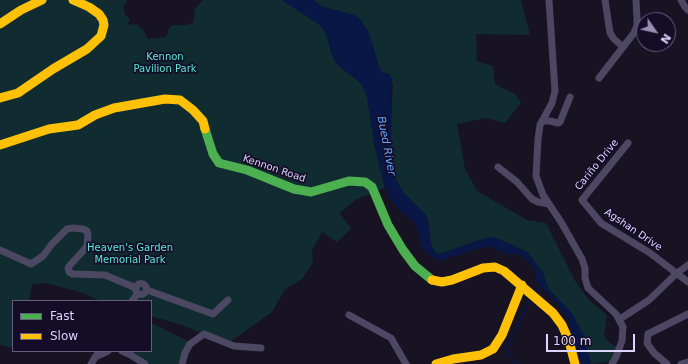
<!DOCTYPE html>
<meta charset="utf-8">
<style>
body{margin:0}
#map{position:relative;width:688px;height:364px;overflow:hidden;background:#181322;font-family:"DejaVu Sans",sans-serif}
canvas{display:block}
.legend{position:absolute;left:12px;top:300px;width:140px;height:52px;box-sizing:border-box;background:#150d28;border:1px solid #655d7e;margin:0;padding:5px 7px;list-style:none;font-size:12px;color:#ddd4ff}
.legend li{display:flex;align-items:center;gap:8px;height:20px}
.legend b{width:20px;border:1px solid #655d7e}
.north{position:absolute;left:636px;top:12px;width:40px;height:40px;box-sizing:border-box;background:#150d28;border:1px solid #655d7e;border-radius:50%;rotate:124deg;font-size:11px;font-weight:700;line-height:16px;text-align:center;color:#ddd4ff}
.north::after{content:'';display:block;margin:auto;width:14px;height:18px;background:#9890b2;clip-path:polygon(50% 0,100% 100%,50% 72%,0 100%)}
.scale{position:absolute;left:546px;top:334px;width:89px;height:18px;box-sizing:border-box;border:2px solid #ddd4ff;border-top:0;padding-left:5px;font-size:12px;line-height:14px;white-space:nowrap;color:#ddd4ff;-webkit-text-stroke:3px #150d28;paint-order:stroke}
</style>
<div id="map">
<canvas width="688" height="364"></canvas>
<ul class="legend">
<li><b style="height:5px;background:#4caf50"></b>Fast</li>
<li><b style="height:5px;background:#ffc107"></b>Slow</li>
</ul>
<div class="north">N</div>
<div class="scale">100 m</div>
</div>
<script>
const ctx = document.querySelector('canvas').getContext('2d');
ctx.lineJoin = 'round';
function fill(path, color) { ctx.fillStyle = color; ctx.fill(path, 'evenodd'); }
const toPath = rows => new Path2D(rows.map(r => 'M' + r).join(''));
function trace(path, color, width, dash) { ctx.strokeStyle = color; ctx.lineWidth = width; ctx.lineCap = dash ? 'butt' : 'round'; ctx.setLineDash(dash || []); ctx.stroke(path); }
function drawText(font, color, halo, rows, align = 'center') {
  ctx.font = font + ' "DejaVu Sans",sans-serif'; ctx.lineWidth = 3.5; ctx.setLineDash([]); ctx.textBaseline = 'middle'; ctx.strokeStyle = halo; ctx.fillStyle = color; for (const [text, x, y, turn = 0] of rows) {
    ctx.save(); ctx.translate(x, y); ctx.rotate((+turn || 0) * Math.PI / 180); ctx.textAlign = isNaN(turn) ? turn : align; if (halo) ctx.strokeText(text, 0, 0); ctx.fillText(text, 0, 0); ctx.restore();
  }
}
fill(toPath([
 [0,0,127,0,123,8,125,14,130,20,128,24,138,25,144,31,148,39,165,37,168,34,168,30,172,25,185,25,193,23,195,9,203,0,282,0,321,26,328,37,335,61,339,66,361,83,365,91,367,97,375,147,385,188,355,200,340,213,351,229,337,242,322,232,312,250,313,262,302,279,285,289,272,312,227,344,182,325,151,316,151,301,100,301,83,293,46,283,32,284,29,301,13,301,13,348,0,345],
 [313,0,521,0,530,35,476,34,477,61,493,66,495,84,515,94,521,103,505,123,486,118,457,124,465,169,477,191,527,220,546,223,575,281,589,300,607,315,604,336,609,342,617,347,616,352,609,362,591,364,583,334,559,300,548,288,543,273,527,252,496,238,476,241,444,253,438,254,435,252,431,244,428,220,426,215,403,192,396,180,393,172,391,155,391,121,393,85,389,74,383,73,380,70,372,43,343,12,323,7],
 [153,324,188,341,178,364,151,364,129,352,151,351,151,325]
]), '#112c30');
fill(toPath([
 [282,0,313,0,323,7,354,15,360,19,369,33,379,67,383,73,389,74,392,79,391,155,393,172,396,180,403,192,426,215,428,220,430,239,433,249,437,254,440,254,476,241,491,237,506,242,527,252,543,273,548,288,572,313,583,334,591,364,582,364,570,326,570,321,556,302,535,280,536,275,535,270,528,261,522,256,515,254,506,254,490,246,473,250,443,260,439,260,434,258,425,252,422,246,415,223,394,205,385,188,375,147,367,97,361,83,339,66,335,61,331,53,327,37,321,26]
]), '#081745');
trace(toPath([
 [536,293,541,285],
 [518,364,513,361,506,348,518,327,526,306,531,300]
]), '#081745', 2);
trace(toPath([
 [549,0,555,91,552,103,540,125,538,139,536,176,543,195,561,222,582,259,585,268,585,278,588,288,616,314,623,327,622,341,616,357,612,364],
 [605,0,610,33,614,39,623,47],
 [681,0,685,7,688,10],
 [599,78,634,33,637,25,637,18,636,0],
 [542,121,550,121,558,123,560,122,570,97],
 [628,143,582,200,601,223,650,253,688,282],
 [498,167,517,182,532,199,538,202,549,204],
 [0,250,31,264,43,256,52,244,67,229,73,228,83,229,87,231,88,234,87,246,83,251,71,264,68,268,69,272,73,274,105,275,136,288],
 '135.5 289a5.5 5.5 0 1 1 11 0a5.5 5.5 0 1 1-11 0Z',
 [147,290,213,314,228,300],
 [132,301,138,293],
 [349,315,391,338,406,364],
 [620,319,649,300,677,273,688,265],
 [122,351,129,354,145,364],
 [95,357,108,351],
 [91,364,99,351],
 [182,364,185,353,190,344,204,334,234,346,261,348],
 [667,364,654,353,649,346,647,343,648,334,688,314],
 [681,364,688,362]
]), '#4c4763', 7);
trace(toPath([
 [205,129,213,154,219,163,247,170,294,189,311,192,349,181,365,182,372,187,388,225,403,250,415,266,432,280]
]), '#4caf50', 9);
trace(toPath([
 [0,24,21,10,42,0],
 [0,98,18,93,53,69,87,49,101,36,104,25,103,20,99,14,89,7,73,0],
 [0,145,49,129,78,125,95,115,114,108,165,99,180,100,193,110,203,121,205,129],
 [432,280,442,282,452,280,483,268,495,267,504,271,553,313,562,325,569,341,575,364],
 [436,364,453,359,481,355,493,349,502,335,522,285]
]), '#ffc107', 9);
drawText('10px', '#56ead4', '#150d28', [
 ["Kennon",165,57],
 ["Pavilion Park",165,69],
 ["Heaven's Garden",130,248],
 ["Memorial Park",130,260]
]);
drawText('10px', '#ddd4ff', '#150d28', [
 ["Cariño Drive",597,165,-51],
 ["Kennon Road",274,169,19],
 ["Agshan Drive",633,230,34]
]);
drawText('italic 11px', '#62a6ff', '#150d28', [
 ["Bued River",386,146,79]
]);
</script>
